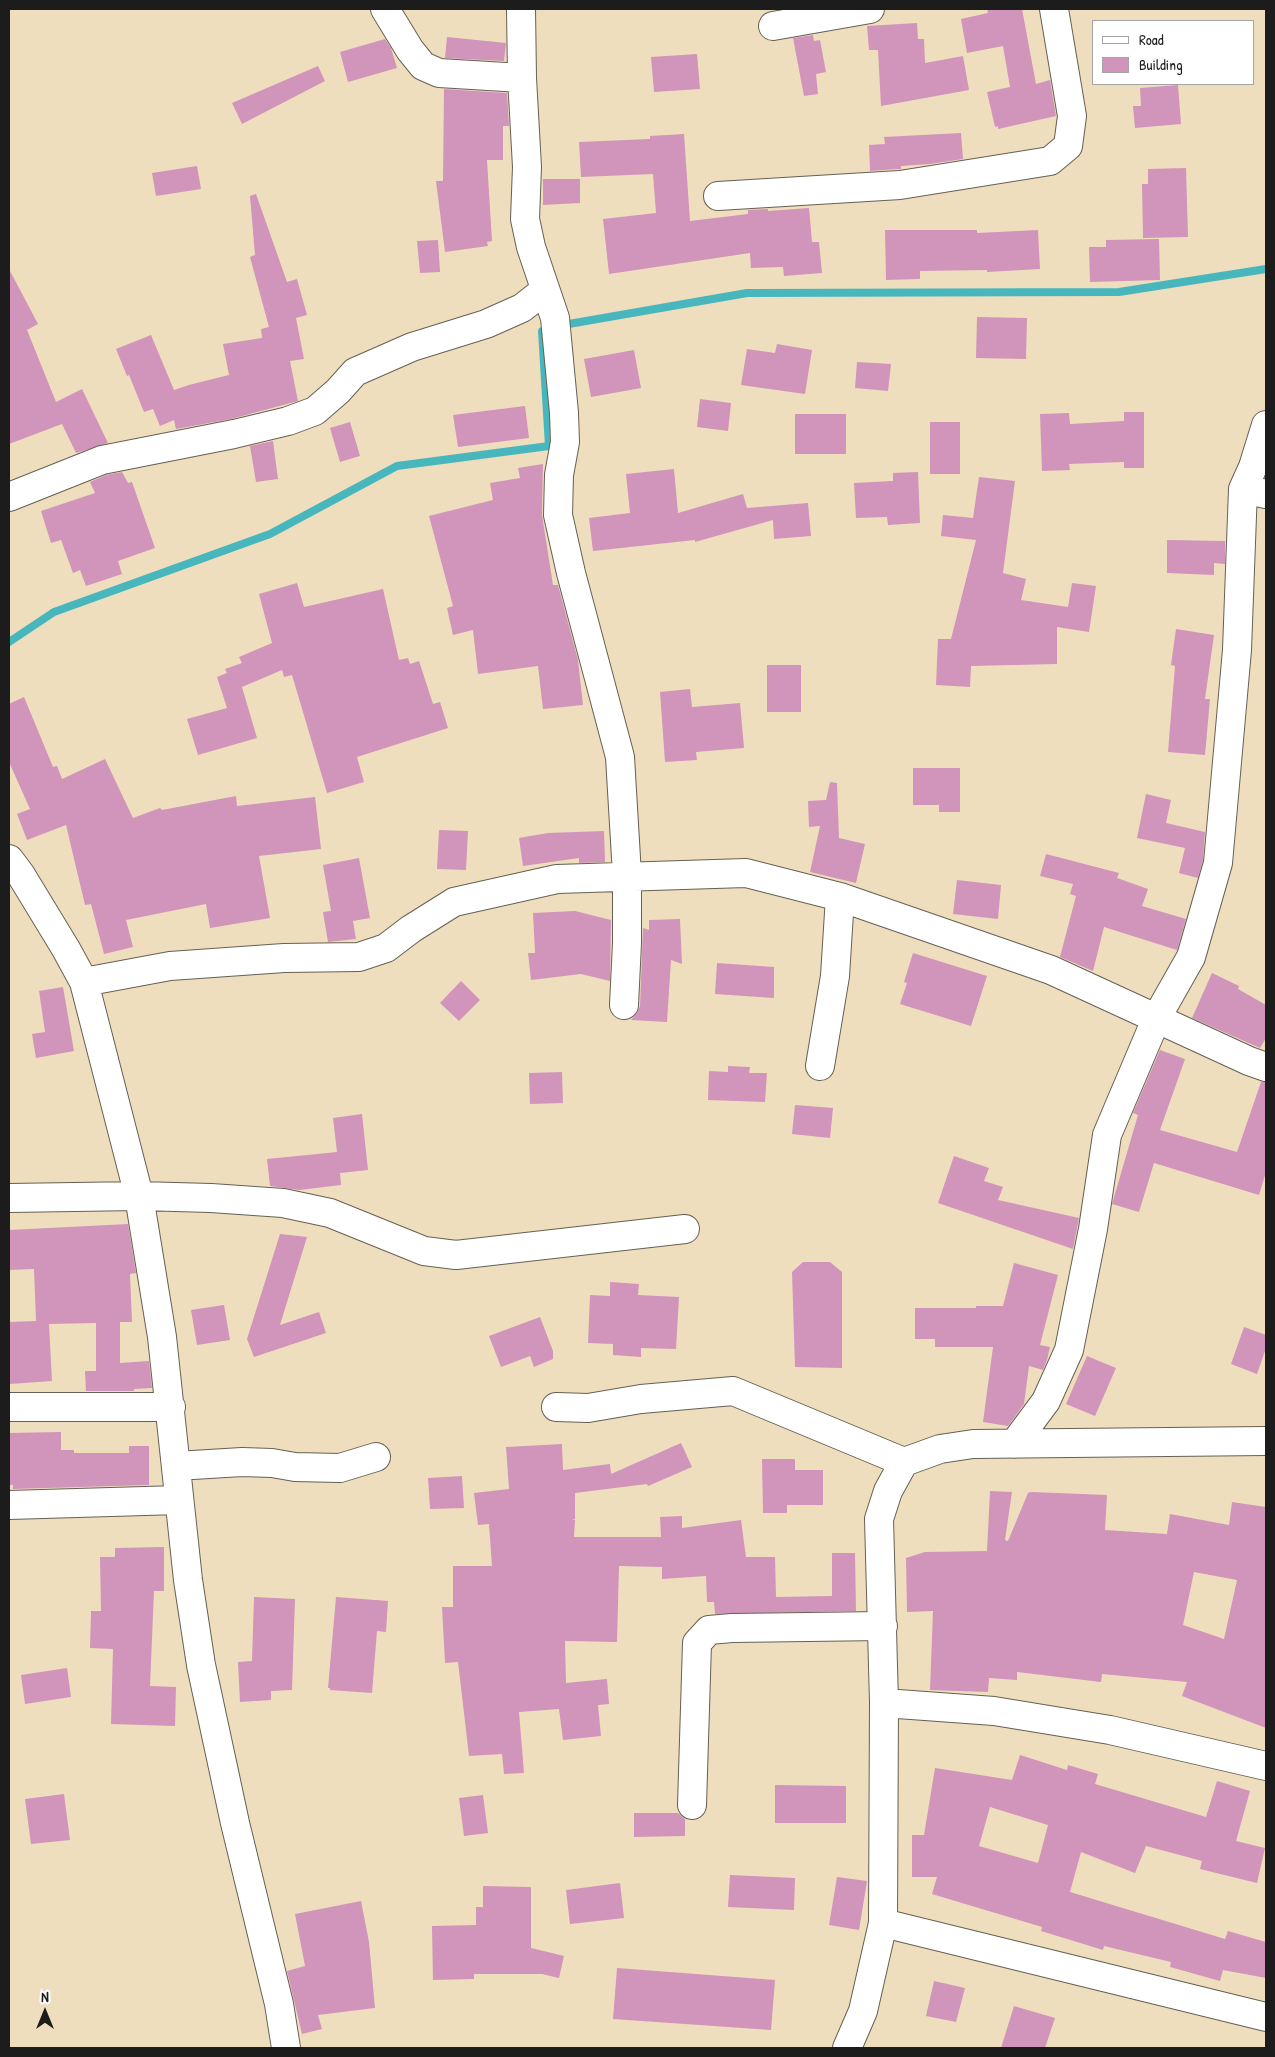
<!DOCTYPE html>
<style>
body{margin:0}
#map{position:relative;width:1275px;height:2057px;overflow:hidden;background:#efdebd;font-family:"Patrick Hand",sans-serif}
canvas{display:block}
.frame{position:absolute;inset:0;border:10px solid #1c1c1c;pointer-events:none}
.legend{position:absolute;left:1092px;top:20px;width:162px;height:65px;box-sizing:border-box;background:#fff;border:1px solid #a4a4a4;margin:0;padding:6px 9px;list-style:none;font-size:15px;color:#1c1c1c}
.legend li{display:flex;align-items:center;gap:10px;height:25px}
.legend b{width:25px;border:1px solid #a4a4a4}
.north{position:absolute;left:20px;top:1987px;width:50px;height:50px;-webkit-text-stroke:4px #fff;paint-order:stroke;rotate:0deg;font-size:14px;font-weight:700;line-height:20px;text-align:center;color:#1c1c1c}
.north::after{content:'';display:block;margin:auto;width:18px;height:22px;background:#1c1c1c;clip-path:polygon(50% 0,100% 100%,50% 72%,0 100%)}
</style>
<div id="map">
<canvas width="1275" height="2057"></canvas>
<div class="frame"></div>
<ul class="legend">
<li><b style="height:6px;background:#fff"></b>Road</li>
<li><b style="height:14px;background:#d194bb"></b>Building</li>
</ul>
<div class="north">N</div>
</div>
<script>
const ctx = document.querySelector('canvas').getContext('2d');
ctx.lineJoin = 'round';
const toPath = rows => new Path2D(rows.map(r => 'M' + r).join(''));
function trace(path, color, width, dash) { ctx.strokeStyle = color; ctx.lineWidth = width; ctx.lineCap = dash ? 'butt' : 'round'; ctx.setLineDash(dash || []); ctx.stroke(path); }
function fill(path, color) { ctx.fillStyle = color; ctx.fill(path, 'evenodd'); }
trace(toPath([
 [563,325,747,293,1119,292,1266,269],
 [9,642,54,612,270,534,397,466,549,446,542,331,548,328]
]), '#48b7bd', 8);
fill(toPath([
 [987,9,1022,9,1036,84,1050,80,1056,116,998,129,998,126,995,127,987,92,1010,87,1003,46,967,53,961,19,988,13],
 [917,23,918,39,924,39,925,63,963,56,969,90,881,106,878,50,869,50,867,26],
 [813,35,814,41,820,40,826,72,816,74,818,94,804,96,793,38],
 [447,37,506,43,504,61,445,58],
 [385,39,391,48,397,68,348,82,340,52],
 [697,54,700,89,654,92,651,57],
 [318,66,325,81,242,124,232,103],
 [1178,85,1181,124,1135,128,1133,106,1141,106,1140,88],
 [444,89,507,93,509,126,503,126,503,160,487,160,492,241,487,242,488,246,445,252,436,181,443,181],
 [961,133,963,159,930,164,901,166,901,169,898,169,870,171,869,145,885,144,884,137],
 [684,134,690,221,748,214,748,210,768,209,768,211,809,208,812,242,819,242,822,273,784,276,783,267,751,268,750,253,609,274,603,219,656,213,653,174,581,177,579,142,650,139,650,136],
 [197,166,201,189,156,196,152,173],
 [1186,168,1188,237,1143,238,1142,184,1148,184,1148,169],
 [543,179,580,179,580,203,543,205],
 [256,194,287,282,297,279,307,315,296,318,304,359,290,361,298,401,231,419,176,429,174,420,160,426,153,409,144,412,129,375,127,376,116,349,151,335,174,390,189,385,229,375,223,344,262,338,261,329,269,327,250,257,255,255,250,196],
 [885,230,977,230,977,233,1038,230,1040,269,987,272,987,270,920,271,920,279,886,280],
 [1159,239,1160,280,1090,282,1089,247,1106,247,1106,240],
 [438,240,440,272,420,273,417,241],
 [9,269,38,324,27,330,56,402,82,389,108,443,76,453,62,424,9,444],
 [977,317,1027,318,1026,359,976,358],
 [777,344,812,350,805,394,741,385,747,349,775,353],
 [634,350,641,388,591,397,584,359],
 [857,362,891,364,888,391,855,388],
 [700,399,731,403,728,431,697,427],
 [525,406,529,438,458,447,453,415],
 [1124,412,1144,412,1144,468,1124,468,1124,462,1069,464,1070,470,1042,471,1040,414,1069,413,1070,424,1124,421],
 [795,414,846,414,846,454,795,454],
 [350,422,360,456,340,462,330,428],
 [930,422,960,422,960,474,930,474],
 [273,441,278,479,256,482,250,446],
 [543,464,542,515,553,585,558,585,578,660,583,705,543,709,538,666,478,674,473,630,453,635,447,608,453,606,429,516,493,500,490,483,520,478,518,468],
 [674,469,678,513,743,494,747,508,808,503,811,536,774,539,773,520,695,542,695,540,593,551,589,518,630,513,626,474],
 [122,472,128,483,132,482,155,548,118,561,122,574,86,586,80,570,73,573,61,540,51,543,41,511,95,493,90,482,106,475],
 [918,472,920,523,888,525,887,517,856,518,854,483,893,481,893,473],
 [979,477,1015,481,1003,573,1026,579,1021,600,1068,607,1072,583,1096,586,1089,632,1057,627,1057,664,971,666,970,687,936,685,938,639,951,639,976,540,941,536,943,515,973,518],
 [1167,540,1225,541,1225,564,1214,563,1214,575,1167,573],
 [297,583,304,607,383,589,399,660,408,658,410,664,419,661,433,704,440,702,448,728,357,757,364,782,327,793,292,675,284,677,282,670,242,687,257,738,198,755,187,719,227,708,217,677,227,673,225,669,242,663,239,657,272,643,259,594],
 [1176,629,1214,635,1205,699,1210,699,1205,755,1168,752,1175,666,1171,665],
 [767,665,801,665,801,712,767,712],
 [690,689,692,707,740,703,744,748,696,752,697,760,665,762,660,692],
 [24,697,53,767,57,766,62,779,105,759,133,818,160,808,162,810,236,796,237,806,315,797,321,849,259,856,270,918,210,928,206,904,126,920,133,947,104,954,91,904,85,905,66,825,27,840,17,814,30,809,9,762,9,704],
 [913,768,960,768,960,812,939,812,939,805,913,805],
 [830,782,837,783,839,838,865,844,856,883,810,872,820,826,809,827,808,801,826,800],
 [1146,794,1171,800,1166,823,1205,832,1203,860,1198,878,1179,873,1185,848,1137,838],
 [439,830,468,831,466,870,437,869],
 [604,831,605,862,579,863,579,858,523,866,519,838,548,833],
 [1046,854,1119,873,1117,878,1148,889,1142,906,1186,919,1177,950,1104,927,1093,971,1060,957,1076,896,1070,894,1073,884,1040,876],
 [359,858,370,918,353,921,356,939,328,942,323,912,331,911,323,865],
 [957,880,1001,885,998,919,953,914],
 [575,911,611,920,610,981,581,974,531,980,528,953,535,953,533,913],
 [680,919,682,964,671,960,667,1022,631,1020,637,1013,640,1006,643,928,649,930,649,920],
 [913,953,987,976,971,1026,900,1004,907,983,904,982],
 [717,963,774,967,774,998,715,994],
 [1212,973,1239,986,1238,989,1266,1005,1266,1038,1260,1048,1192,1018],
 [461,981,480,1000,459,1021,440,1003],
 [63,987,74,1051,36,1058,32,1034,45,1032,39,991],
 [1160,1050,1185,1059,1160,1130,1237,1152,1261,1082,1266,1082,1266,1172,1259,1195,1154,1163,1139,1212,1112,1204,1138,1115,1133,1113],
 [728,1066,750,1067,749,1073,767,1073,765,1102,708,1100,709,1071,728,1072],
 [562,1072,563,1103,530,1104,529,1073],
 [795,1105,833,1108,830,1138,792,1134],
 [362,1114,368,1170,340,1173,341,1185,299,1190,270,1186,267,1159,337,1152,333,1118],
 [954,1156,989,1168,984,1181,1003,1187,998,1200,1079,1218,1073,1249,938,1203],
 [128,1224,136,1273,130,1274,132,1322,120,1322,120,1363,149,1361,152,1388,134,1389,134,1391,86,1391,85,1371,96,1371,96,1323,49,1324,52,1381,10,1384,9,1322,36,1321,34,1269,9,1270,9,1230],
 [280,1234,307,1237,280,1325,319,1312,326,1333,254,1357,247,1339],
 [803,1262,830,1262,842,1272,842,1368,795,1367,792,1272],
 [1014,1263,1058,1275,1040,1345,1050,1347,1047,1360,1043,1370,1029,1366,1024,1404,1008,1426,983,1422,993,1347,935,1347,935,1339,915,1339,915,1308,976,1308,976,1306,1003,1306],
 [610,1282,639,1284,638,1295,679,1297,676,1349,641,1348,641,1357,613,1355,613,1344,588,1343,590,1295,610,1296],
 [224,1305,230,1340,197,1345,191,1310],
 [540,1317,553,1351,553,1359,534,1367,530,1356,501,1367,489,1336],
 [1244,1327,1266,1335,1266,1348,1257,1374,1231,1364],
 [1087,1356,1116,1368,1095,1416,1066,1404],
 [61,1432,61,1450,74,1450,74,1453,129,1453,129,1446,149,1446,149,1485,13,1489,13,1485,9,1485,9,1433],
 [681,1443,692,1467,648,1486,647,1484,575,1493,575,1519,572,1520,575,1520,574,1537,661,1537,660,1517,682,1516,682,1528,741,1520,746,1557,775,1557,776,1597,832,1596,832,1553,855,1553,856,1611,715,1614,714,1602,707,1602,706,1576,662,1579,662,1567,619,1566,617,1642,565,1641,566,1683,607,1679,609,1704,598,1705,601,1736,563,1740,559,1709,519,1712,524,1773,504,1774,502,1754,469,1756,458,1662,445,1663,442,1607,453,1607,453,1566,492,1566,489,1524,478,1525,474,1493,509,1489,506,1447,562,1444,563,1470,610,1464,611,1474],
 [762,1459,795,1459,795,1470,823,1470,823,1505,787,1505,787,1513,763,1513],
 [462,1476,464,1508,430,1509,428,1478],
 [990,1491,1012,1492,1005,1540,1008,1541,1028,1493,1031,1492,1107,1495,1105,1530,1167,1534,1170,1514,1229,1525,1232,1502,1266,1507,1266,1728,1182,1696,1187,1682,1102,1674,1101,1682,1017,1672,1017,1680,989,1678,988,1692,930,1690,933,1611,907,1612,906,1558,925,1552,987,1551],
 [1194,1572,1237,1580,1224,1639,1183,1625],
 [164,1547,164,1591,154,1591,150,1686,176,1687,175,1726,111,1724,113,1649,90,1648,91,1611,101,1611,100,1557,115,1557,115,1548],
 [254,1597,295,1599,292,1690,271,1691,271,1700,240,1702,238,1662,252,1661],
 [336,1597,388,1601,386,1632,377,1631,372,1693,330,1690,330,1688,328,1688],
 [67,1668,71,1697,25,1704,21,1675],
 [1020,1755,1067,1770,1068,1765,1098,1774,1095,1784,1206,1817,1217,1781,1250,1791,1236,1841,1265,1848,1257,1883,1200,1869,1202,1861,1146,1846,1135,1873,1081,1852,1070,1892,1225,1939,1228,1931,1266,1942,1266,1978,1223,1970,1220,1981,1170,1967,1171,1962,1104,1946,1103,1950,1041,1931,1042,1927,932,1894,937,1877,912,1877,912,1835,924,1835,935,1768,1012,1780],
 [990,1807,1048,1825,1038,1863,979,1846],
 [775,1785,846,1786,846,1823,775,1823],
 [64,1794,70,1840,31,1844,25,1799],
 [483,1795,488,1833,464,1836,459,1798],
 [634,1813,678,1813,685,1819,685,1836,634,1837],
 [730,1875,795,1878,794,1910,728,1907],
 [837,1877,867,1881,859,1930,829,1925],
 [620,1883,624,1918,570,1924,566,1890],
 [483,1886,531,1887,531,1948,564,1956,559,1978,542,1974,474,1974,474,1979,433,1980,432,1926,476,1925,476,1907,483,1907],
 [361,1901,369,1942,375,2008,318,2015,322,2029,302,2034,287,1971,305,1966,295,1914],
 [617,1968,775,1980,771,2030,613,2019],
 [934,1981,965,1988,956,2022,926,2016],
 [1014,2006,1055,2018,1045,2048,1001,2048]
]), '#d194bb');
const minor = toPath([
 [385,9,410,50,423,66,439,73,522,78],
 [521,9,522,78,527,167,525,219,531,247,555,318,564,413,565,442,559,475,558,515,571,573,620,757,627,875,627,943,624,1005],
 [773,26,870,9],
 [718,196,900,185,1050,161,1068,146,1072,116,1054,9],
 [1243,489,1266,494],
 [9,497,102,460,234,434,288,421,315,411,338,391,355,372,412,347,486,324,522,308,545,290],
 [9,859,21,875,66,949,84,982,139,1196,162,1337,188,1580,201,1665,235,1823,279,2004,286,2048],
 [84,982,170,966,284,958,359,957,386,948,411,929,454,902,557,879,746,873,840,897,1051,970,1249,1061,1266,1067],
 [820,1066,835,976,840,897],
 [9,1198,139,1196,211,1198,283,1203,330,1213,424,1251,456,1255,685,1229],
 [9,1407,171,1407],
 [556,1407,588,1408,641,1399,733,1391,904,1462],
 [1014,1444,1046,1401,1069,1350,1093,1229,1107,1135,1157,1017,1191,957,1218,863,1237,650,1243,489,1253,467,1266,425],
 [176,1466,242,1462,272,1463,295,1467,340,1468,376,1457],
 [9,1505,179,1500],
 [884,1703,994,1711,1110,1730,1266,1766],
 [692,1805,697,1643,709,1630,732,1628,883,1626],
 [883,1923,1266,2017],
 [847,2048,863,2011,883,1923,884,1703,879,1519,888,1491,904,1462,940,1449,973,1444,1266,1441]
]);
trace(minor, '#666054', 30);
trace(minor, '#fff', 28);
</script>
